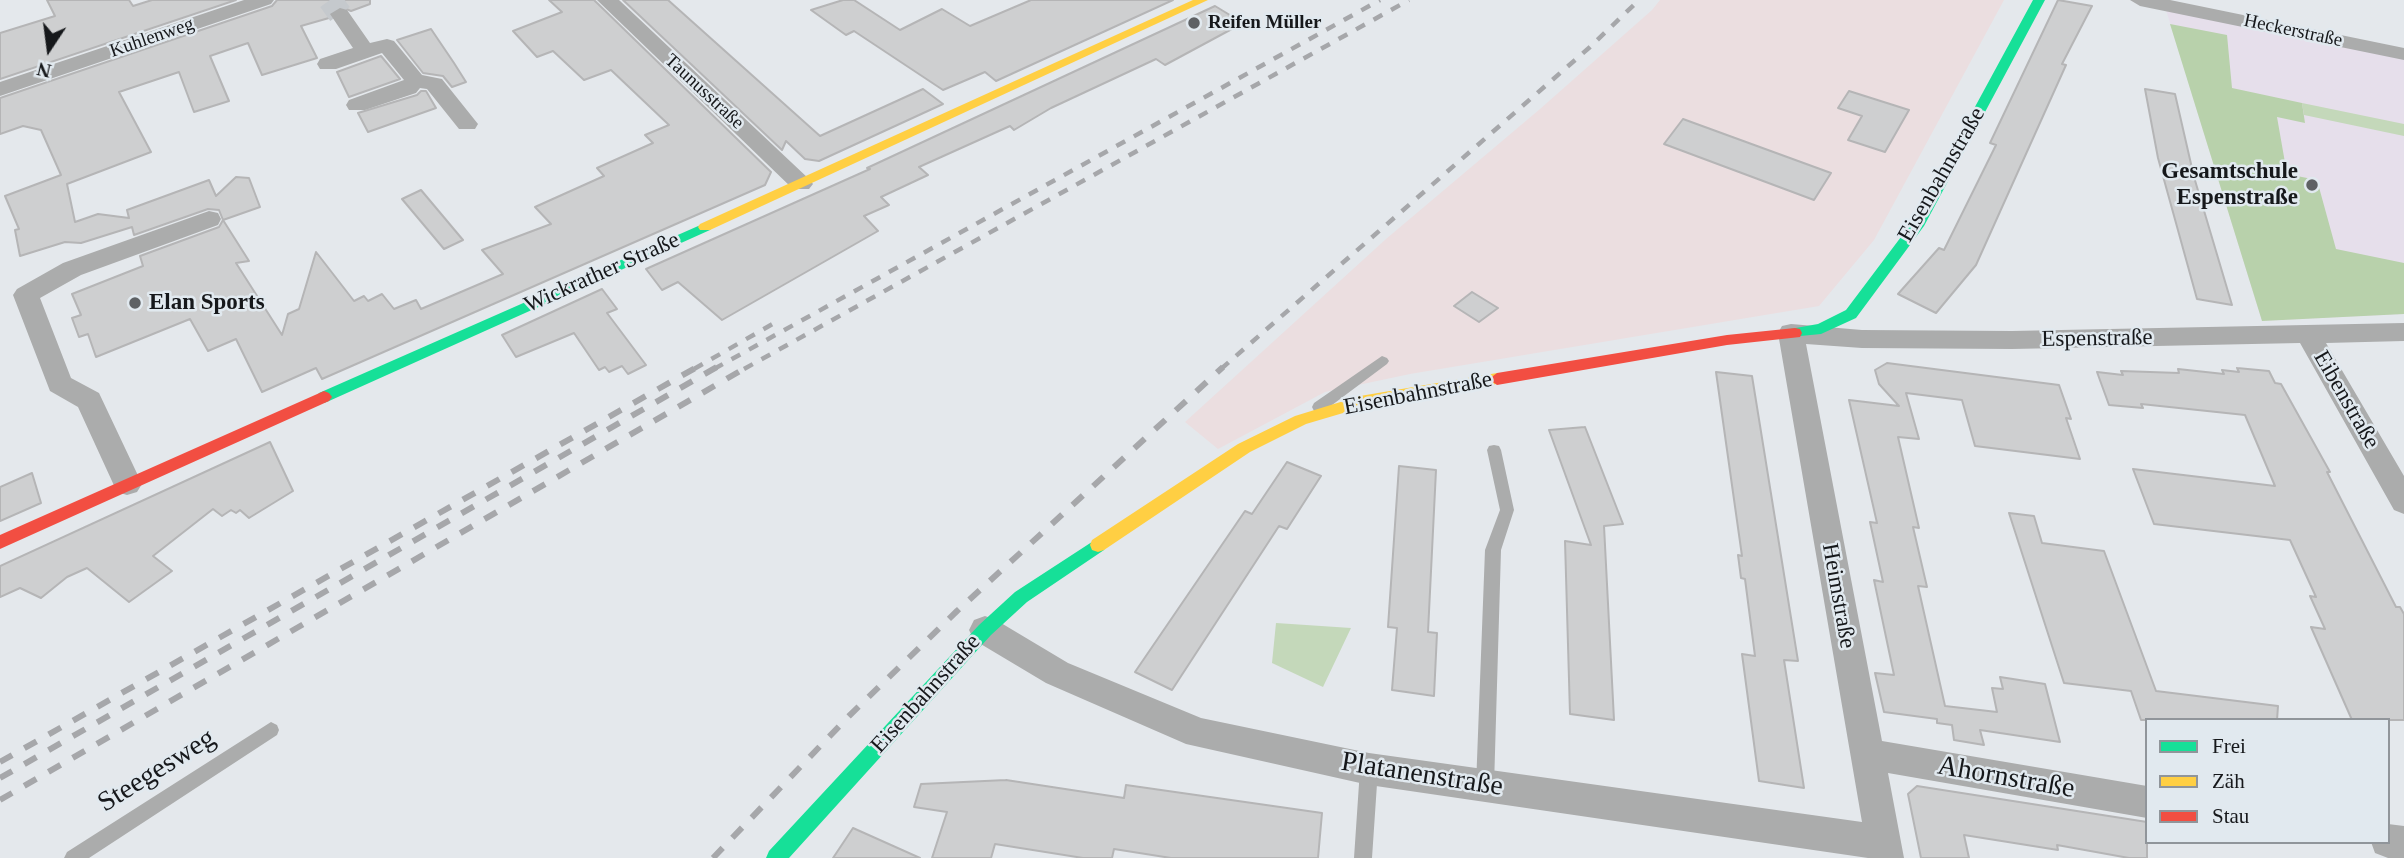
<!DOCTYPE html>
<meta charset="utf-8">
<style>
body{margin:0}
#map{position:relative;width:2404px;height:858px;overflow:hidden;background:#e4e8ec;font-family:"Times New Roman",serif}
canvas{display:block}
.legend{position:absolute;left:2145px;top:718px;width:245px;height:126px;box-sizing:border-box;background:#e1e9ef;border:2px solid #90959a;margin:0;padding:9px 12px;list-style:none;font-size:21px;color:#16181b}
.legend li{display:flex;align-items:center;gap:14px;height:35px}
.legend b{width:35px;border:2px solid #90959a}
.north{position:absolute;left:14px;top:14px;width:70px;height:70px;-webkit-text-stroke:5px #e1e9ef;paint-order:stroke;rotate:193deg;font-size:19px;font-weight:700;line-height:28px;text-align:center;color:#16181b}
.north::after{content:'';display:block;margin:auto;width:24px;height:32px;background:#16181b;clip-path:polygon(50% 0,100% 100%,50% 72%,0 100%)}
</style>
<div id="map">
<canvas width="2404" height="858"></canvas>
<ul class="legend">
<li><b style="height:9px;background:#16e098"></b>Frei</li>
<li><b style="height:9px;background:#ffcf43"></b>Zäh</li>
<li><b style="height:9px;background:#f24e42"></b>Stau</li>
</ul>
<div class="north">N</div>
</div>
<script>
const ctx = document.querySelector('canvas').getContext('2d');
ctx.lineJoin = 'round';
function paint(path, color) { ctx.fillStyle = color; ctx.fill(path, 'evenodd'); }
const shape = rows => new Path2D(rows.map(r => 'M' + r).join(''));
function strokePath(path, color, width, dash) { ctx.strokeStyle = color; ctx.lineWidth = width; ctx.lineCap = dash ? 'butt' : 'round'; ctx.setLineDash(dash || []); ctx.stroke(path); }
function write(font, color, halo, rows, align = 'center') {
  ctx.font = font + ' "Times New Roman",serif'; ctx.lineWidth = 5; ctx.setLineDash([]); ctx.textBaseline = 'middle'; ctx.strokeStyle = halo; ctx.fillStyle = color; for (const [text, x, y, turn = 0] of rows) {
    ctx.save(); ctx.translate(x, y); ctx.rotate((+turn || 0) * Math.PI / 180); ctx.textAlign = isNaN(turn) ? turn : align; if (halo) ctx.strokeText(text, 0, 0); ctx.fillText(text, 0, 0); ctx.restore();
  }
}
const commercial = shape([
 [1660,0,2004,0,1874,240,1819,306,1410,374,1325,392,1218,449,1185,422,1386,239,1540,109,1652,10]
]);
const education = shape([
 [2166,10,2404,57,2404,314,2262,321]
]);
const green = shape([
 [2302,103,2404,124,2404,136,2304,115],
 [1276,623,1351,628,1323,687,1272,663]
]);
const forest = shape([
 [2170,24,2227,35,2232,88,2302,103,2305,123,2277,117,2287,174,2317,180,2336,249,2404,263,2404,314,2262,321]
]);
const building = shape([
 [47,0,129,0,133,6,152,0,236,0,0,79,0,33,55,16,47,0],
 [277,0,370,0,370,4,351,11,339,6,329,12,329,18,301,26,317,58,262,75,248,43,210,56,229,101,194,112,179,72,119,92,151,152,67,184,75,222,98,214,129,218,127,210,209,180,216,196,236,177,249,178,260,207,223,220,219,210,208,209,134,235,132,227,81,243,65,242,20,256,15,230,19,229,5,196,61,175,41,130,23,126,0,134,0,98,272,6,277,0],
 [549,0,594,0,771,172,765,185,322,379,316,368,262,392,236,339,208,351,190,319,96,357,88,334,79,337,72,318,81,315,72,294,143,266,140,256,219,227,223,220,249,261,236,263,282,335,288,314,299,309,316,252,354,301,364,296,368,301,382,294,394,309,416,300,421,309,503,274,482,250,551,224,535,207,604,176,597,168,653,143,645,135,669,125,611,70,584,80,553,51,537,57,513,31,562,12,549,0],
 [623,0,668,0,820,136,923,89,943,104,819,161,805,159,786,141,782,150,623,0],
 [843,0,854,0,900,30,942,9,970,26,1031,0,1173,0,996,81,985,72,943,90,854,31,846,35,811,10,843,0],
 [2058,0,2092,6,2062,64,2066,65,1976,265,1936,313,1898,294,1939,248,1944,250,1996,145,1990,143,2058,0],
 [1215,6,1243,23,1165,65,1156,59,1051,108,1014,130,1010,126,919,167,928,175,881,197,889,205,864,216,878,231,722,320,678,282,662,290,646,269,870,169,867,168,1215,6],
 [431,29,454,63,466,82,452,87,443,76,423,73,397,40,431,29],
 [381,56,400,79,349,97,337,72,381,56],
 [2145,89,2175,94,2194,177,2232,305,2197,299,2158,158,2145,89],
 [421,91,426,91,436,108,368,132,358,113,417,95,421,91],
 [1849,91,1909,110,1885,152,1848,140,1862,116,1838,108,1849,91],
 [1683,119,1831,173,1814,200,1664,144,1683,119],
 [421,190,463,240,444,249,402,199,421,190],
 [602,289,617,309,607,313,646,365,628,374,622,366,609,372,605,367,599,370,574,333,516,357,502,335,602,289],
 [1472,292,1498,308,1479,322,1454,306,1472,292],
 [1887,363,2059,385,2071,419,2066,418,2080,459,1975,446,1962,400,1906,393,1919,439,1898,437,1919,528,1913,527,1927,587,1918,586,1945,706,1997,712,1992,688,2003,689,2000,677,2045,684,2060,742,1980,730,1984,745,1954,740,1952,725,1937,723,1937,719,1884,712,1875,673,1894,675,1874,580,1883,582,1870,522,1877,523,1849,400,1899,406,1879,384,1875,370,1887,363],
 [2237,368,2269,371,2275,383,2281,384,2330,472,2327,472,2396,607,2400,607,2404,614,2404,720,2352,720,2311,627,2325,629,2310,596,2316,597,2290,540,2154,524,2133,469,2275,486,2245,415,2141,404,2143,408,2109,405,2097,372,2123,375,2121,371,2179,373,2178,369,2224,374,2222,370,2239,372,2237,368],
 [1716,372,1752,376,1798,661,1784,660,1804,788,1759,781,1742,654,1755,656,1745,579,1741,578,1738,555,1742,556,1716,372],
 [1585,427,1623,524,1604,526,1614,720,1570,714,1565,541,1591,545,1549,430,1585,427],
 [270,442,293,491,249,518,240,510,236,513,231,510,222,516,213,509,153,556,172,571,129,602,87,568,67,577,41,598,20,588,0,597,0,566,270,442],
 [1287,462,1321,476,1287,529,1279,526,1172,690,1135,672,1245,511,1252,514,1287,462],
 [1399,466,1436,470,1428,632,1437,633,1434,696,1392,690,1397,628,1388,627,1399,466],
 [32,473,41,503,0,521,0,487,32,473],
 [2009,513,2034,516,2042,543,2104,551,2156,691,2278,706,2277,720,2141,720,2131,691,2064,683,2009,513],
 [1006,780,1124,798,1126,785,1322,813,1318,858,1171,858,1114,849,1112,858,1083,858,995,844,991,858,932,858,947,812,914,807,921,784,1006,780],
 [1917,786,2147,822,2147,858,2129,858,2057,845,2058,850,1964,835,1969,858,1921,858,1908,794,1917,786],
 [853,828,920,858,833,858,853,828]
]);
const streetTunnel = shape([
 [330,0,340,14]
]);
const lane = shape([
 [1382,356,1387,358,1389,361,1387,364,1324,411,1314,411,1312,407,1314,403,1382,356],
 [1494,445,1499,446,1501,450,1514,510,1501,550,1494,786,1491,792,1485,794,1479,792,1476,786,1485,550,1500,510,1487,450,1489,446,1494,445],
 [271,722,277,725,279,730,277,735,89,858,64,858,67,852,271,722],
 [1369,761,1375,763,1378,769,1372,858,1354,858,1360,769,1363,763,1369,761]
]);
const street = shape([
 [244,0,274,0,271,4,0,96,0,82,244,0],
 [597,0,619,0,809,179,813,184,809,189,793,189,597,0],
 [2130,0,2170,0,2404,48,2404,60,2140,6,2130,0],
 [340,8,347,10,370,43,387,39,394,41,422,75,442,79,478,124,475,129,459,129,427,89,420,88,416,93,365,110,349,110,346,105,349,100,404,80,382,53,336,69,320,69,317,64,320,59,353,48,330,14,340,8],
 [209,211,218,213,221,219,218,225,81,275,40,298,71,378,99,393,142,484,137,492,127,495,117,492,78,407,50,391,13,295,17,289,63,263,209,211],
 [2404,323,2404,341,2326,343,2404,476,2404,514,2394,510,2300,343,2012,349,1862,348,1806,344,1882,741,2147,786,2147,818,1888,773,1904,858,1868,858,1369,785,1186,744,1046,683,974,640,969,630,974,620,985,616,996,620,1068,663,1201,718,1369,753,1862,822,1778,333,1782,326,1791,324,1862,330,2012,331,2404,323],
 [2388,824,2404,826,2404,858,2388,858,2375,853,2371,842,2388,842,2388,824]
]);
const fast = shape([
 [2033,0,2045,0,1924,226,1856,318,1821,334,1790,337,1788,333,1790,329,1818,324,1846,310,1913,221,2033,0],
 [705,223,712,227,710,230,329,401,324,403,316,397,319,393,705,223],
 [1098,538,1104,540,1106,545,1104,550,1027,602,991,635,789,858,766,858,769,851,979,625,1015,592,1098,538]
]);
const slow = shape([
 [1193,0,1208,0,710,230,700,230,698,227,700,224,1193,0],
 [1497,373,1502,375,1505,379,1502,383,1360,408,1306,424,1250,452,1104,550,1098,552,1092,550,1090,545,1092,540,1238,444,1295,416,1360,396,1497,373]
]);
const jam = shape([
 [1795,328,1800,329,1802,333,1800,337,1727,345,1497,385,1489,379,1497,373,1727,335,1795,328],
 [324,391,329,393,332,397,329,401,0,549,0,535,324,391]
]);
const railFar1 = shape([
 [694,369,776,322],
 [714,369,1380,0],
 [744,369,1409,0],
 [1221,369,1590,47,1639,0]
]);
const rail = shape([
 [0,762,697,367],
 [0,778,717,367],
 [0,800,747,367],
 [713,858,849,716,957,611,1223,367]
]);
const markers = [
 [1194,23,7,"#5e6164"],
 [2312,185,7,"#5e6164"],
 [135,303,7,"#5e6164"]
];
const farPoinames = [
 ["Reifen Müller",1208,23]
];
const farStreetnames = [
 ["Heckerstraße",2293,31,12],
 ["Kuhlenweg",152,38,-19],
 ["Taunusstraße",704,92,43]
];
const poiNames = [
 ["Gesamtschule",2298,172],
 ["Espenstraße",2298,198],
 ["Elan Sports",149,303,"left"]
];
const streetNames = [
 ["Eisenbahnstraße",1942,175,-60],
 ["Wickrather Straße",602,273,-24],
 ["Espenstraße",2097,339,-1],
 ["Eisenbahnstraße",1418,394,-11],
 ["Eibenstraße",2346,400,60],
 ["Heimstraße",1838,596,80],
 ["Eisenbahnstraße",926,694,-48]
];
const nearStreetnames = [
 ["Steegesweg",157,771,-32],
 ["Platanenstraße",1422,775,9],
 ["Ahornstraße",2006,778,10]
];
paint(commercial, '#ebdee0');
paint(education, '#e6dfeb');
paint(green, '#c4d8ba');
paint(forest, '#b8d1ab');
paint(building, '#cecfd0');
strokePath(building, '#b5b5b6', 2);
strokePath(streetTunnel, '#c5c9cd', 24, [24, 11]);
paint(lane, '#abacac');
paint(street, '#abacac');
paint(fast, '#16e098');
paint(slow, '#ffcf43');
paint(jam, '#f24e42');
strokePath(railFar1, '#a6a7aa', 4.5, [10, 10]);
strokePath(rail, '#a6a7aa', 6, [14, 14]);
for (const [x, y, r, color] of markers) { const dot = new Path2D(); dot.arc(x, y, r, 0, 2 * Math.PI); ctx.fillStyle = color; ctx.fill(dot); strokePath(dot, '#e1e9ef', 2.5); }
write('bold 19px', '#16181b', '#e1e9ef', farPoinames, 'left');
write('19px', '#16181b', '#e1e9ef', farStreetnames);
write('bold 23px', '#16181b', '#e1e9ef', poiNames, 'right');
write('23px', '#16181b', '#e1e9ef', streetNames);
write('28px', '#16181b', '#e1e9ef', nearStreetnames);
</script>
